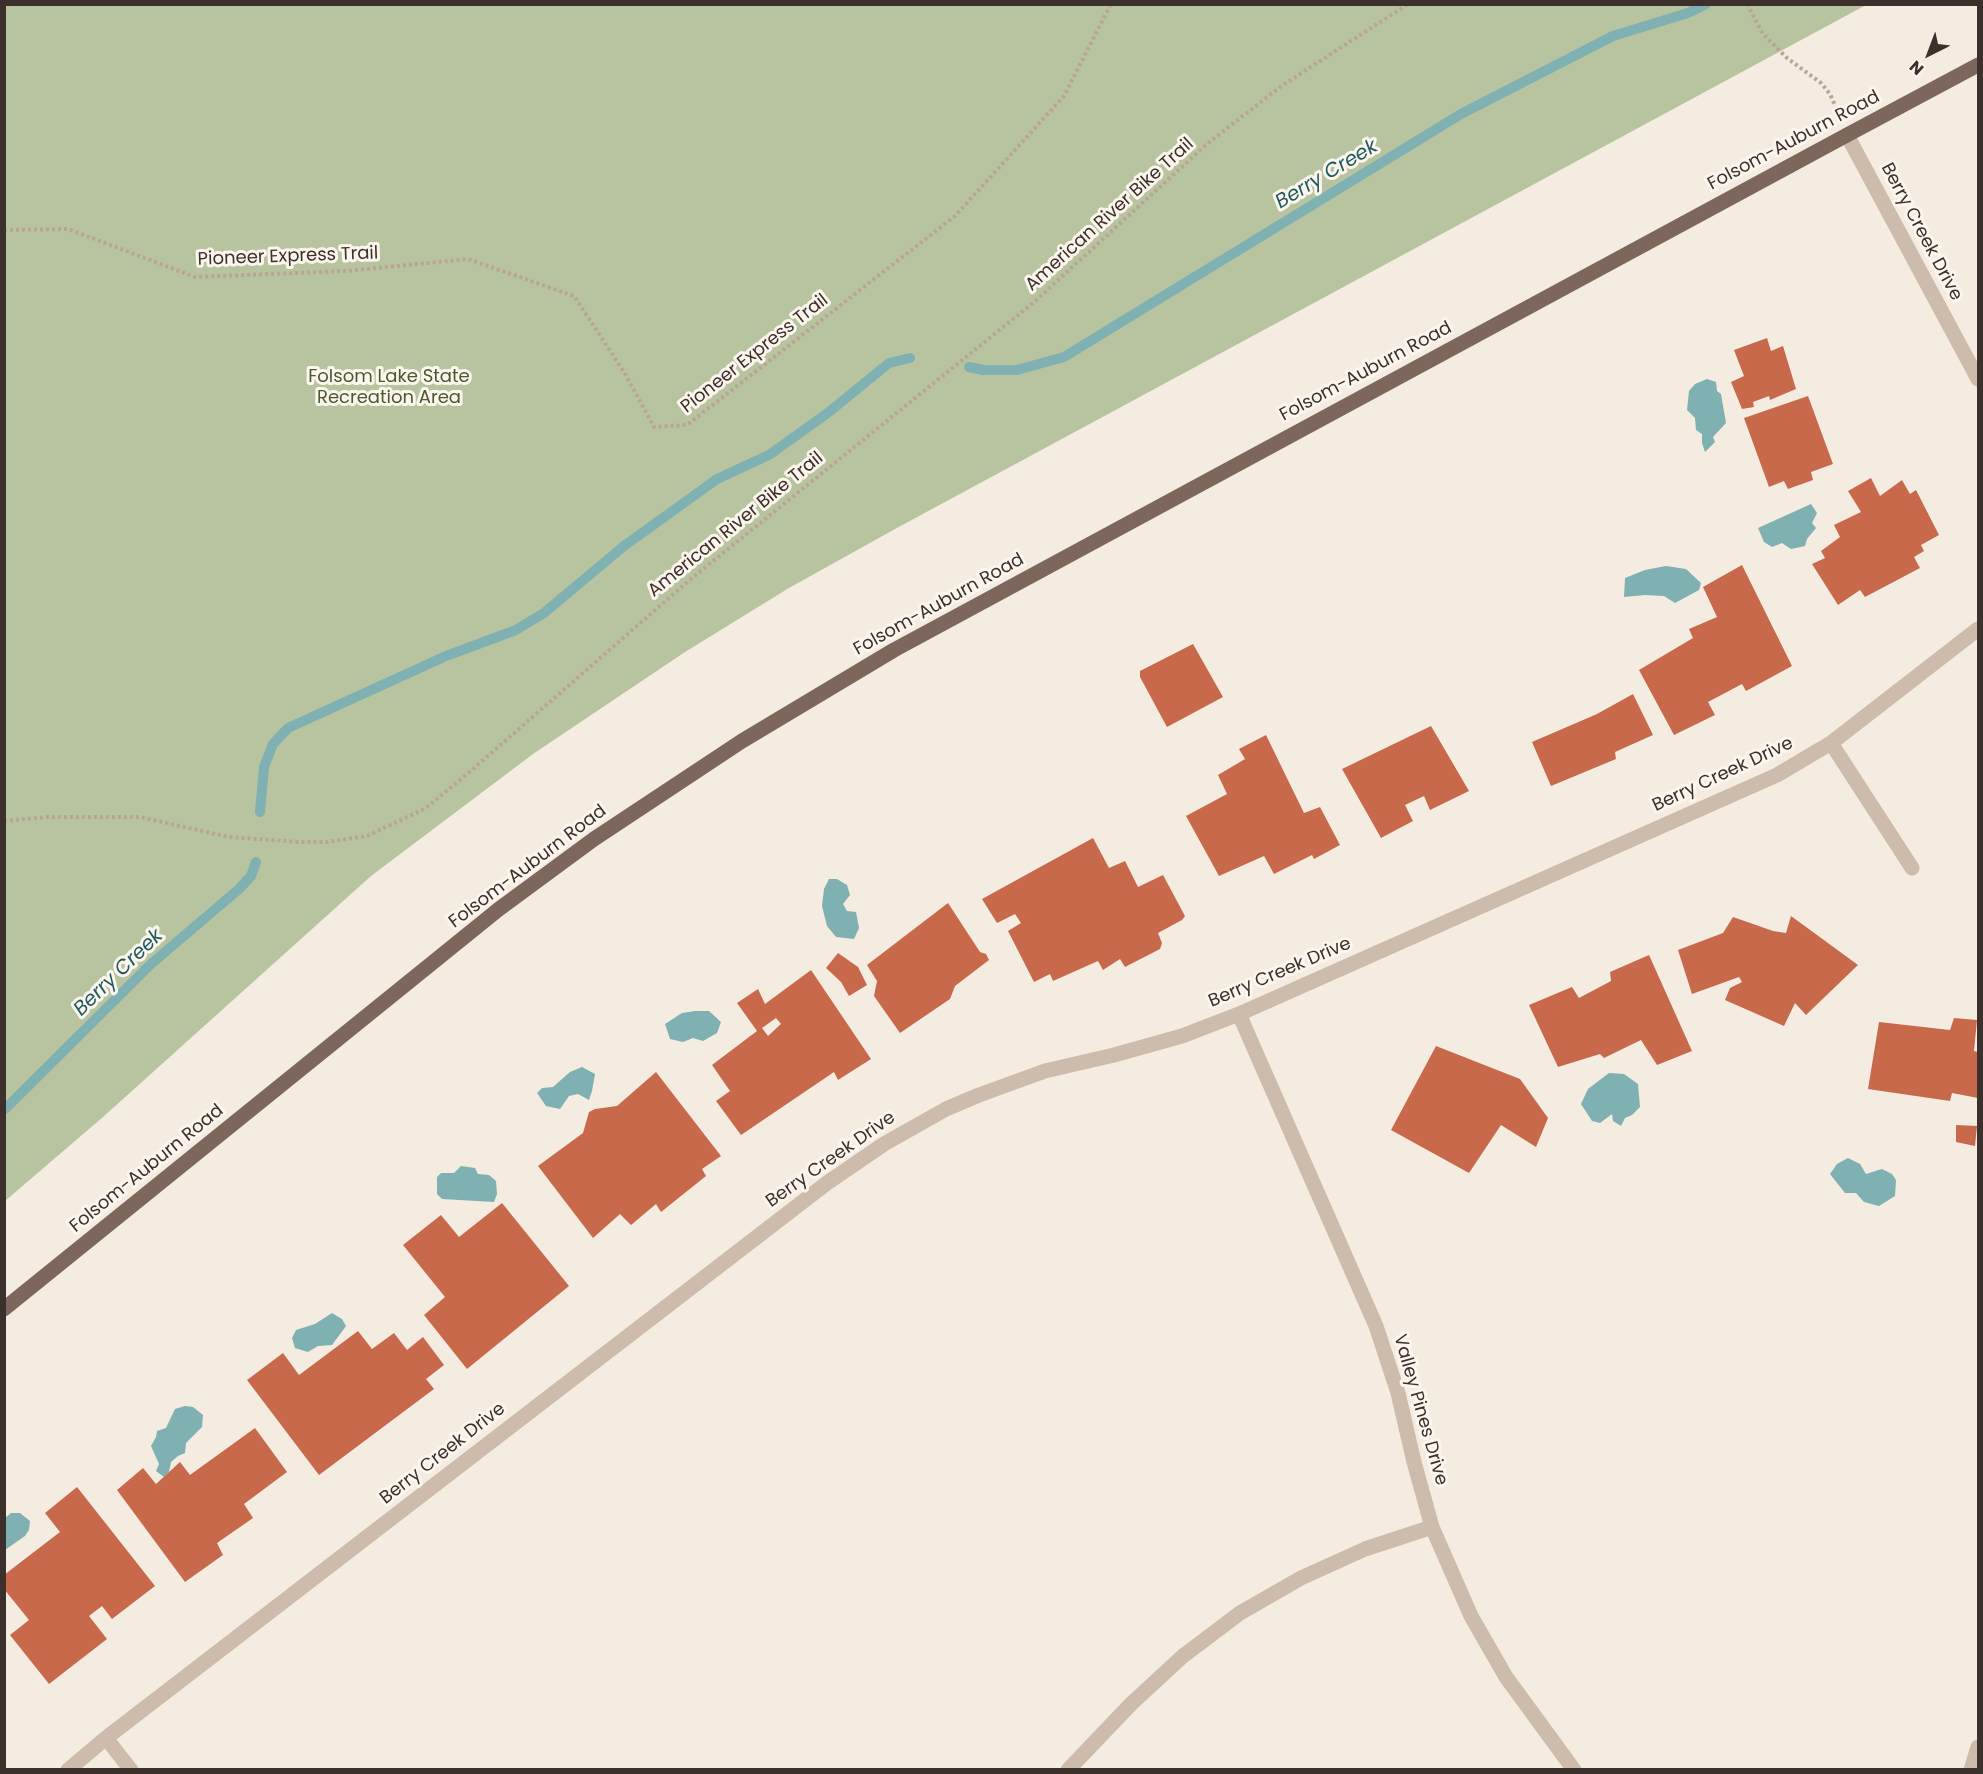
<!DOCTYPE html>
<style>
body{margin:0}
#map{position:relative;width:1983px;height:1774px;overflow:hidden;background:#f4ebe1;font-family:Poppins,sans-serif}
canvas{display:block}
.frame{position:absolute;inset:0;border:6px solid #3b302b;pointer-events:none}
.north{position:absolute;left:1899px;top:24px;width:60px;height:60px;-webkit-text-stroke:4px #fbf5ee;paint-order:stroke;rotate:222deg;font-size:16px;font-weight:700;line-height:24px;text-align:center;color:#3b302b}
.north::after{content:'';display:block;margin:auto;width:21px;height:27px;background:#3b302b;clip-path:polygon(50% 0,100% 100%,50% 72%,0 100%)}
</style>
<div id="map">
<canvas width="1983" height="1774"></canvas>
<div class="frame"></div>
<div class="north">N</div>
</div>
<script>
const ctx = document.querySelector('canvas').getContext('2d');
ctx.lineJoin = 'round';
function paint(path, color) { ctx.fillStyle = color; ctx.fill(path, 'evenodd'); }
const shape = rows => new Path2D(rows.map(r => 'M' + r).join(''));
function strokePath(path, color, width, dash) { ctx.strokeStyle = color; ctx.lineWidth = width; ctx.lineCap = dash ? 'butt' : 'round'; ctx.setLineDash(dash || []); ctx.stroke(path); }
function write(font, color, halo, rows, align = 'center') {
  ctx.font = font + ' Poppins,sans-serif'; ctx.lineWidth = 6; ctx.setLineDash([]); ctx.textBaseline = 'middle'; ctx.strokeStyle = halo; ctx.fillStyle = color; for (const [text, x, y, turn = 0] of rows) {
    ctx.save(); ctx.translate(x, y); ctx.rotate((+turn || 0) * Math.PI / 180); ctx.textAlign = isNaN(turn) ? turn : align; if (halo) ctx.strokeText(text, 0, 0); ctx.fillText(text, 0, 0); ctx.restore();
  }
}
const green = shape([
 [5,4,1866,4,1866,5,895,529,789,588,685,652,533,754,371,876,103,1117,5,1201]
]);
const water = shape([
 [1707,379,1716,382,1717,391,1721,394,1726,423,1713,437,1715,442,1705,452,1702,443,1702,434,1696,430,1695,418,1687,410,1689,391,1695,384],
 [1811,504,1817,513,1812,523,1816,528,1807,539,1805,546,1791,549,1782,543,1772,547,1764,542,1758,528],
 [1666,566,1686,569,1701,583,1699,590,1675,603,1664,596,1645,595,1624,597,1625,578,1645,570],
 [829,879,837,879,847,885,850,895,843,904,847,911,856,912,859,928,854,939,836,937,827,926,822,906,824,889],
 [695,1011,709,1011,721,1022,717,1033,703,1041,693,1038,683,1042,670,1039,665,1024,682,1013],
 [582,1067,595,1074,592,1091,589,1100,578,1094,569,1096,560,1109,546,1106,537,1093,542,1088,553,1087,570,1072],
 [1609,1073,1624,1074,1638,1084,1640,1107,1632,1115,1625,1118,1621,1126,1613,1121,1612,1114,1600,1123,1592,1121,1581,1104,1588,1089],
 [1848,1158,1860,1164,1866,1174,1882,1169,1892,1174,1896,1180,1895,1196,1879,1206,1864,1202,1856,1193,1845,1193,1830,1174,1837,1164],
 [461,1166,475,1168,478,1174,489,1175,496,1181,497,1194,494,1202,442,1199,437,1194,437,1177,441,1173,454,1173],
 [332,1313,342,1319,346,1326,332,1345,318,1346,308,1352,295,1348,292,1338,296,1330,315,1324],
 [185,1406,193,1407,203,1415,202,1427,186,1443,185,1453,178,1456,171,1462,169,1472,164,1477,156,1471,159,1464,151,1446,156,1437,157,1431,166,1428,175,1409],
 [11,1513,20,1513,30,1521,29,1530,25,1536,5,1550,5,1518]
]);
const stream = shape([
 [969,367,983,370,1017,370,1064,357,1461,114,1613,36,1688,13,1706,4],
 [260,812,264,767,273,744,288,728,446,656,516,630,544,613,624,546,717,479,769,455,829,412,889,363,910,358],
 [4,1110,151,964,239,889,251,876,256,862]
]);
const building = shape([
 [1767,338,1771,351,1783,346,1796,389,1770,400,1769,396,1753,402,1754,407,1742,409,1731,382,1744,376,1734,350],
 [1808,396,1833,464,1811,472,1813,480,1788,489,1784,481,1769,487,1744,418],
 [1871,478,1880,496,1902,480,1910,494,1916,490,1939,535,1921,545,1924,551,1914,557,1920,568,1865,597,1860,590,1838,605,1812,564,1825,558,1821,551,1840,537,1834,525,1861,512,1848,491],
 [1742,565,1792,666,1746,691,1742,684,1708,702,1715,715,1674,735,1639,670,1693,638,1689,629,1717,617,1703,587],
 [1193,644,1223,697,1167,727,1140,677,1140,671],
 [1633,694,1653,735,1615,752,1616,759,1551,786,1532,742,1597,714],
 [1431,726,1469,791,1430,810,1424,796,1405,805,1413,821,1381,838,1342,769],
 [1266,735,1304,813,1320,807,1340,845,1314,859,1312,855,1274,874,1264,856,1219,876,1186,816,1227,794,1218,775,1245,759,1239,749],
 [1093,838,1109,868,1125,861,1138,887,1163,875,1185,916,1182,920,1158,933,1162,943,1160,949,1125,967,1120,959,1103,970,1098,961,1053,981,1050,974,1034,982,1008,931,1021,923,1015,914,997,923,982,899],
 [948,903,980,952,986,954,989,960,955,986,950,999,900,1033,874,996,877,981,867,965],
 [1791,916,1858,965,1806,1015,1795,1003,1784,1026,1725,1000,1730,988,1742,982,1739,977,1692,994,1678,950,1723,933,1733,917,1773,931,1786,933],
 [838,953,858,967,867,985,849,996,841,982,826,968],
 [1649,955,1692,1051,1657,1065,1641,1040,1604,1058,1600,1054,1558,1067,1529,1005,1572,987,1579,998,1611,981,1610,972],
 [811,970,871,1059,838,1080,834,1072,741,1135,716,1101,730,1091,712,1065,757,1031,737,1003,758,989,765,1004],
 [776,1018,781,1024,768,1036,762,1028],
 [1954,1018,1977,1020,1974,1051,1978,1052,1978,1098,1952,1093,1950,1101,1868,1089,1879,1022,1950,1030],
 [1436,1046,1520,1079,1548,1118,1536,1147,1501,1125,1469,1173,1391,1130],
 [656,1072,721,1156,702,1169,706,1176,661,1212,656,1204,631,1225,620,1214,593,1238,538,1166,583,1133,589,1112,595,1109,617,1106],
 [1956,1125,1977,1126,1975,1146,1956,1142],
 [502,1203,569,1286,467,1369,424,1315,445,1297,403,1245,441,1215,459,1237],
 [358,1331,372,1349,394,1333,407,1350,423,1337,444,1365,426,1379,434,1389,319,1475,247,1380,283,1353,299,1375],
 [255,1428,287,1472,244,1504,253,1518,217,1543,223,1555,185,1582,117,1490,143,1468,156,1484,180,1462,190,1475],
 [77,1487,155,1586,112,1619,102,1606,89,1616,107,1639,49,1684,10,1635,29,1620,4,1589,4,1575,60,1532,45,1513]
]);
const path = shape([
 [1747,4,1763,34,1787,58,1821,83,1830,94,1838,112],
 [4,230,68,229,195,277,346,271,468,259,574,296,624,372,654,427,687,425,955,216,1064,96,1111,4],
 [4,821,47,817,140,817,229,837,300,842,327,842,367,836,426,808,467,774,692,578,1033,303,1207,144,1280,87,1408,4]
]);
const minor = shape([
 [1847,135,1978,379],
 [1831,743,1912,868],
 [1239,1014,1376,1326,1398,1393,1414,1462,1432,1527,1471,1616,1506,1677,1574,1770],
 [106,1738,131,1770],
 [68,1770,106,1738,827,1183,884,1144,946,1109,979,1095,1045,1071,1114,1055,1182,1036,1239,1014,1777,775,1831,743,1978,629],
 [1068,1770,1131,1704,1183,1656,1240,1613,1301,1578,1365,1549,1432,1527],
 [1971,1770,1978,1747]
]);
const major = shape([
 [4,1309,499,909,594,839,742,741,894,650,1847,135,1978,65]
]);
const streetNames = [
 ["Folsom-Auburn Road",1794,141,-28],
 ["American River Bike Trail",1110,215,-42],
 ["Berry Creek Drive",1921,232,62],
 ["Pioneer Express Trail",288,257,-2],
 ["Pioneer Express Trail",755,354,-38],
 ["Folsom-Auburn Road",1366,372,-28],
 ["American River Bike Trail",736,525,-39],
 ["Folsom-Auburn Road",939,605,-29],
 ["Berry Creek Drive",1723,775,-25],
 ["Folsom-Auburn Road",528,867,-37],
 ["Berry Creek Drive",1280,973,-23],
 ["Berry Creek Drive",831,1160,-35],
 ["Folsom-Auburn Road",147,1169,-39],
 ["Valley Pines Drive",1420,1410,74],
 ["Berry Creek Drive",443,1454,-38]
];
const parkNames = [
 ["Folsom Lake State",389,377],
 ["Recreation Area",389,398]
];
const waterNames = [
 ["Berry Creek",1327,175,-31],
 ["Berry Creek",119,973,-44]
];
paint(green, '#b8c4a0');
paint(water, '#7fb0b2');
strokePath(stream, '#7fb0b2', 10);
paint(building, '#c8694b');
strokePath(path, '#b9a596', 4, [3, 3]);
strokePath(minor, '#cdbbac', 15);
strokePath(major, '#7d675c', 15);
write('18px', '#3b302b', '#fbf5ee', streetNames);
write('18px', '#4a5a2e', '#fbf5ee', parkNames);
write('italic 20px', '#1f5a5e', '#fbf5ee', waterNames);
</script>
